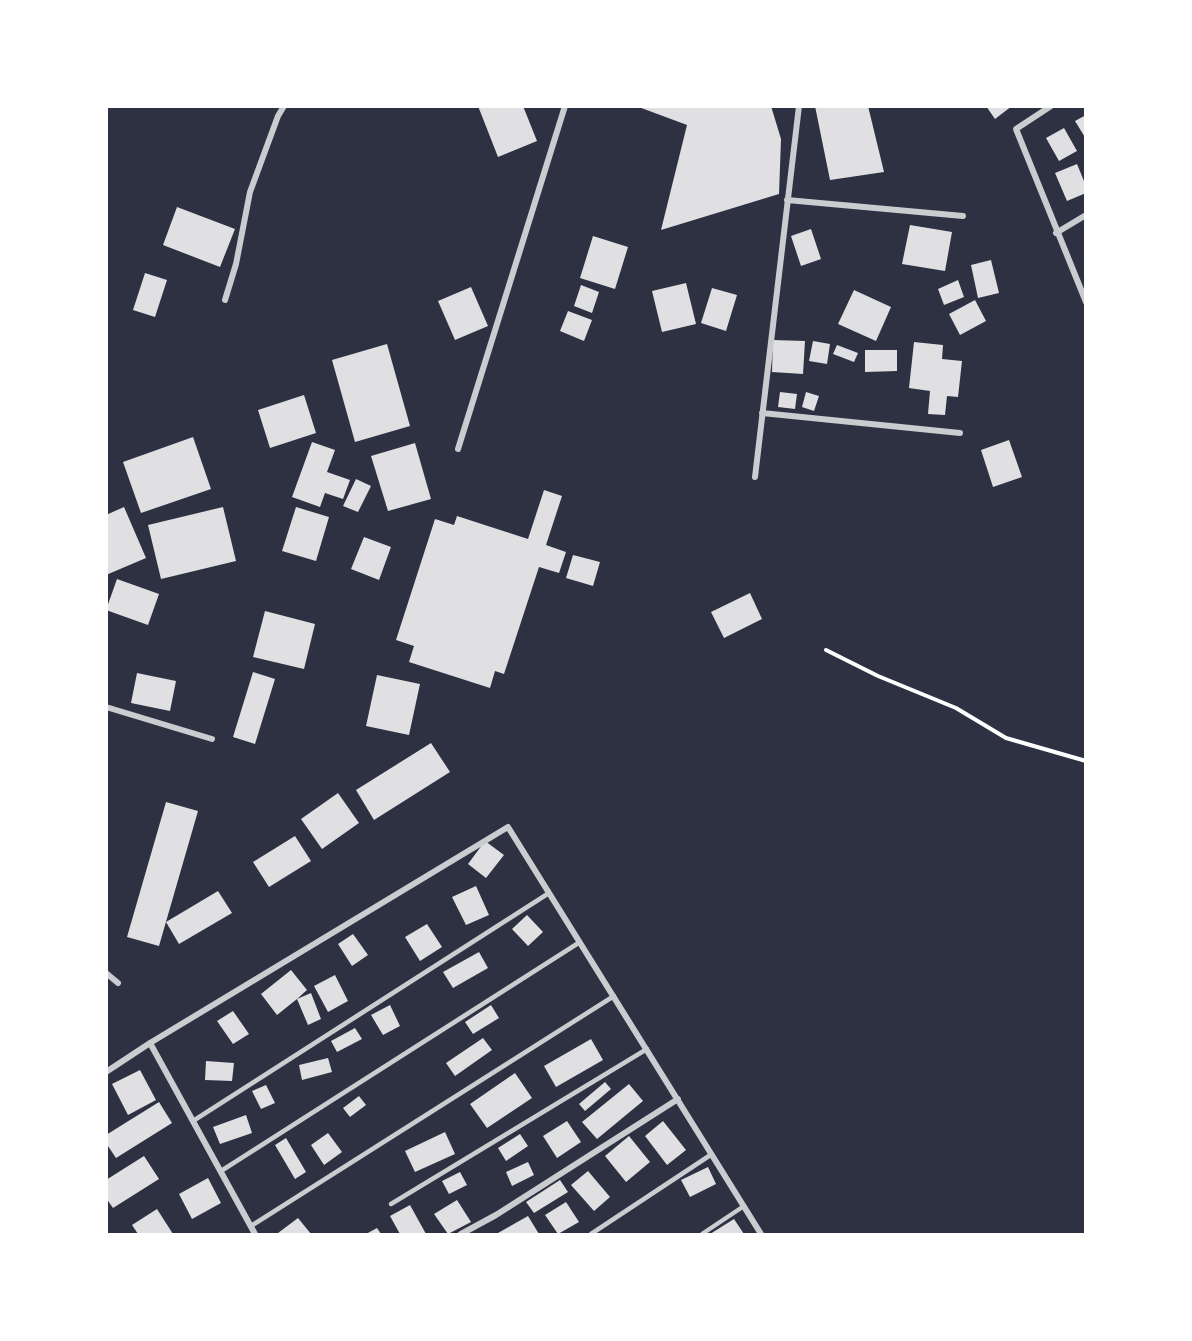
<!DOCTYPE html>
<style>
body{margin:0}
#map{position:relative;width:1192px;height:1341px;overflow:hidden;background:#2d3142;font-family:"Open Sans",sans-serif}
canvas{display:block}
.frame{position:absolute;inset:0;border:108px solid #fff;pointer-events:none}
</style>
<div id="map">
<canvas width="1192" height="1341"></canvas>
<div class="frame"></div>
</div>
<script>
const ctx = document.querySelector('canvas').getContext('2d');
ctx.lineJoin = 'round';
function paint(path, color) { ctx.fillStyle = color; ctx.fill(path, 'evenodd'); }
const shape = rows => new Path2D(rows.map(r => 'M' + r).join(''));
function strokePath(path, color, width, dash) { ctx.strokeStyle = color; ctx.lineWidth = width; ctx.lineCap = dash ? 'butt' : 'round'; ctx.setLineDash(dash || []); ctx.stroke(path); }
const building = shape([
 [478,106,523,106,537,141,498,157],
 [636,106,771,106,781,139,779,194,661,230,687,125],
 [815,106,868,106,884,172,830,180],
 [986,106,1012,106,995,119],
 [1086,115,1086,139,1075,121],
 [1064,128,1077,151,1059,161,1046,138],
 [1077,164,1086,186,1086,193,1067,201,1055,173],
 [177,207,235,229,220,267,163,245],
 [910,225,952,232,945,271,902,264],
 [811,229,821,259,801,266,791,236],
 [593,236,628,247,615,289,580,278],
 [991,260,999,293,978,298,971,265],
 [145,273,167,280,155,317,133,310],
 [958,280,964,297,944,305,938,289],
 [686,283,696,324,662,332,652,291],
 [581,285,599,292,592,313,574,306],
 [471,287,488,326,455,340,438,301],
 [712,288,737,295,726,331,701,323],
 [854,290,891,307,876,341,838,324],
 [975,300,986,321,960,335,949,314],
 [568,311,592,320,584,341,560,331],
 [773,340,805,341,803,374,772,372],
 [813,341,830,344,827,364,809,361],
 [914,342,943,345,942,359,962,361,958,397,947,396,945,415,928,414,930,391,909,388],
 [387,344,410,426,355,442,332,360],
 [837,345,858,353,854,362,833,354],
 [865,350,897,350,897,371,865,372],
 [780,392,797,394,795,409,778,407],
 [806,392,819,396,814,411,802,407],
 [304,395,316,433,270,448,258,410],
 [193,437,211,489,141,513,123,462],
 [1009,440,1022,477,993,487,981,450],
 [312,442,335,450,327,472,350,480,343,499,325,493,320,507,292,497],
 [415,443,431,499,388,511,371,456],
 [356,479,371,486,358,512,343,506],
 [544,490,562,496,546,545,566,552,559,573,539,567,504,674,495,671,490,688,409,662,414,646,396,640,435,519,454,525,457,516,528,539],
 [124,507,146,558,106,575,106,515],
 [223,507,236,561,161,579,148,525],
 [296,507,329,517,316,561,282,551],
 [364,537,391,547,379,580,351,569],
 [573,555,600,562,593,586,566,578],
 [117,579,159,594,148,625,106,610],
 [750,593,762,619,724,638,711,612],
 [265,611,315,624,304,669,253,657],
 [253,672,275,679,255,744,233,737],
 [137,673,176,681,170,711,131,703],
 [377,675,420,684,409,735,366,726],
 [431,743,450,772,374,820,356,790],
 [338,793,359,823,322,849,301,819],
 [166,802,198,811,159,946,127,937],
 [295,836,311,861,269,887,253,862],
 [485,841,504,855,486,878,468,864],
 [476,886,489,915,466,925,452,897],
 [218,891,232,913,179,944,166,922],
 [527,915,543,932,528,946,512,929],
 [427,924,442,947,420,961,405,937],
 [353,934,368,955,352,966,338,944],
 [479,952,488,968,453,988,443,972],
 [291,970,307,990,297,999,311,993,321,1019,308,1025,297,999,277,1015,261,994],
 [335,975,348,1001,328,1012,314,986],
 [390,1005,400,1026,383,1035,371,1015],
 [491,1005,499,1018,473,1034,465,1022],
 [233,1011,249,1034,233,1044,217,1021],
 [355,1028,362,1039,337,1052,331,1041],
 [483,1038,492,1050,455,1076,446,1063],
 [591,1039,603,1060,556,1087,544,1066],
 [328,1058,332,1072,302,1080,299,1065],
 [206,1061,234,1063,232,1081,205,1080],
 [140,1070,156,1100,128,1115,112,1084],
 [515,1073,532,1098,487,1128,470,1104],
 [605,1082,611,1089,585,1111,579,1104],
 [629,1084,643,1101,597,1139,582,1122],
 [266,1085,275,1103,261,1109,252,1091],
 [359,1096,366,1105,350,1117,343,1108],
 [159,1102,172,1123,116,1158,106,1143,106,1135],
 [246,1115,252,1133,220,1144,213,1127],
 [567,1121,581,1142,557,1158,543,1136],
 [663,1121,686,1150,667,1165,645,1136],
 [445,1132,455,1154,415,1172,405,1151],
 [328,1133,342,1152,324,1165,311,1145],
 [520,1134,528,1146,506,1161,498,1148],
 [629,1136,650,1162,626,1182,605,1156],
 [286,1138,306,1172,295,1179,275,1145],
 [144,1156,159,1179,113,1208,106,1198,106,1180],
 [528,1162,534,1175,512,1186,506,1172],
 [708,1167,716,1184,690,1197,681,1180],
 [588,1171,610,1197,594,1211,571,1185],
 [460,1172,467,1185,449,1194,442,1181],
 [208,1178,221,1203,192,1219,179,1194],
 [560,1180,568,1192,534,1213,526,1202],
 [457,1200,471,1222,448,1234,434,1214],
 [566,1202,579,1222,558,1234,545,1215],
 [410,1205,426,1234,400,1234,390,1216],
 [157,1209,173,1234,138,1234,132,1225],
 [528,1216,539,1234,499,1234,498,1233],
 [298,1218,311,1234,280,1234,278,1233],
 [734,1219,744,1234,710,1234],
 [377,1228,381,1234,366,1234]
]);
const path = shape([
 [826,650,878,676,956,708,1006,738,1086,761]
]);
const service = shape([
 [193,1121,549,893],
 [221,1171,580,942],
 [391,1204,647,1049],
 [251,1226,614,996],
 [591,1234,712,1154],
 [702,1234,744,1206]
]);
const minor = shape([
 [1051,106,1016,129,1086,302],
 [787,200,963,216],
 [1056,233,1086,215],
 [225,300,236,264,250,192,278,116,284,106],
 [762,413,960,433],
 [458,449,565,106],
 [755,477,799,106],
 [106,707,212,739],
 [106,973,118,983],
 [150,1043,255,1234],
 [106,1072,150,1043,508,827,761,1234],
 [461,1234,496,1215,678,1099]
]);
paint(building, '#e0e0e3');
strokePath(path, '#fff', 4);
strokePath(service, '#caccd0', 4.5);
strokePath(minor, '#caccd0', 6);
</script>
